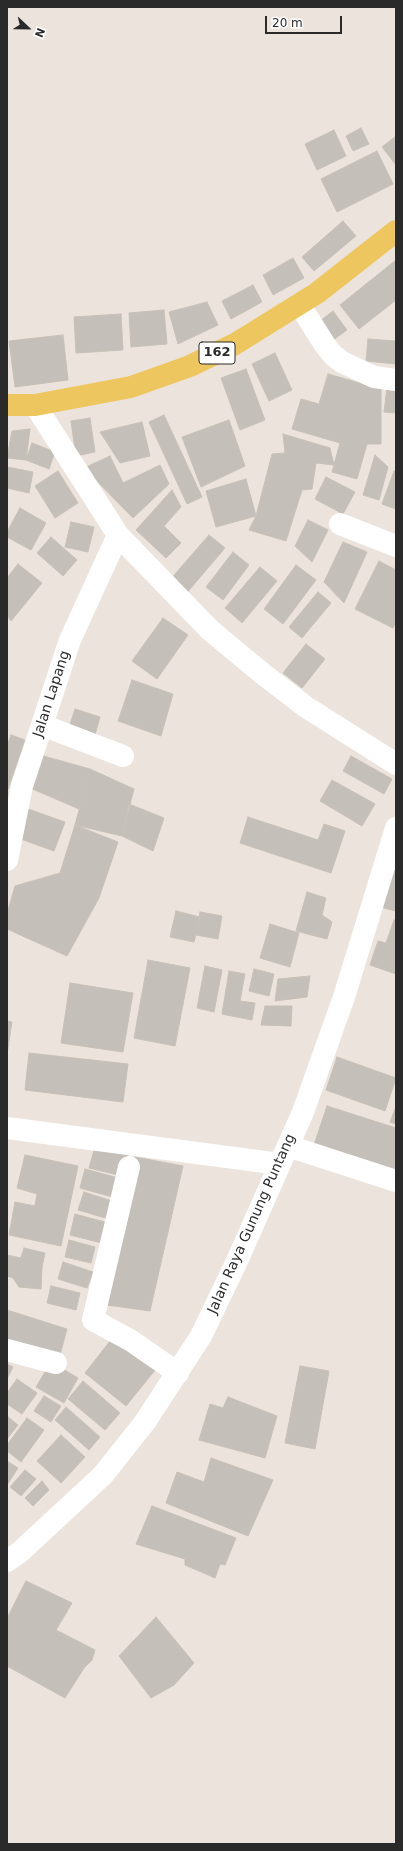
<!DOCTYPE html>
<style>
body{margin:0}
#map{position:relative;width:403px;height:1851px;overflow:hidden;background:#ece4dc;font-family:"DejaVu Sans",sans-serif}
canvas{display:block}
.frame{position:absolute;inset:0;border:8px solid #2a2a2a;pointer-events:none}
.north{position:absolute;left:8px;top:8px;width:40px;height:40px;-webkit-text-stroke:3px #fff;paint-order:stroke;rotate:112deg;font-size:11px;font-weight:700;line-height:16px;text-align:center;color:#2a2a2a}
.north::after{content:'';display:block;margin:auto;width:14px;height:18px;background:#2a2a2a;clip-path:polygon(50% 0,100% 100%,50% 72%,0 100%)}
.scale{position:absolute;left:265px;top:16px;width:77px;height:18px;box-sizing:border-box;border:2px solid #2a2a2a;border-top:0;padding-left:5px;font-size:12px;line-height:14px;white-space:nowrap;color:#2a2a2a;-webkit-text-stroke:3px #fff;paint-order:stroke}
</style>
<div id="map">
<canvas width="403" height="1851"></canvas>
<div class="frame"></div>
<div class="north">N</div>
<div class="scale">20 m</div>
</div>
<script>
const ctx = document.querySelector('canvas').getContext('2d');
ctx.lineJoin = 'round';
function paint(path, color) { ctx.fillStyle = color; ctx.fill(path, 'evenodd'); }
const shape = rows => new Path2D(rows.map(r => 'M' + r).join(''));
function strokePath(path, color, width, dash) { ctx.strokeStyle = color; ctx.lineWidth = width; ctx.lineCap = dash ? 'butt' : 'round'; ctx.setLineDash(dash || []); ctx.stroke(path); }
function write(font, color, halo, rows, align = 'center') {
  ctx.font = font + ' "DejaVu Sans",sans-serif'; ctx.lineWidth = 3; ctx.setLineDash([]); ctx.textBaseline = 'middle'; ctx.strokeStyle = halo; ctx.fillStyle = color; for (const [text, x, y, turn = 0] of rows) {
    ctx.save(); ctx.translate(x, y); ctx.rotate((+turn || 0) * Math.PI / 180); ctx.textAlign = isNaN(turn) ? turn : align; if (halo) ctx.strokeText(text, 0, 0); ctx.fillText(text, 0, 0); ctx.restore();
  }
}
const building = shape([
 [361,128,369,144,353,151,346,136,361,128],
 [334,130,346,156,317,170,305,144,334,130],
 [396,136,396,165,382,147,396,136],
 [377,151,393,184,337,212,321,179,377,151],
 [343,221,356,236,314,271,302,257,343,221],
 [293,258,304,278,273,295,263,275,293,258],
 [396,260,396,300,359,329,340,305,396,260],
 [253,285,262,302,231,319,222,301,253,285],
 [207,302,218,325,178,344,169,312,207,302],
 [164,310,167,344,131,347,129,313,164,310],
 [333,311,347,330,329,343,315,325,333,311],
 [121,314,123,350,76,353,74,317,121,314],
 [63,335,68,380,15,387,9,341,63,335],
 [368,339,396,341,396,364,366,361,368,339],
 [275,353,292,390,269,401,252,364,275,353],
 [246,369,265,420,240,430,221,378,246,369],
 [328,374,381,389,381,444,367,444,357,479,332,472,340,443,292,429,301,399,319,404,328,374],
 [387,388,396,389,396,413,384,412,387,388],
 [164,415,202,497,187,504,149,422,164,415],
 [90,418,95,452,76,456,71,421,90,418],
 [229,420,245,466,201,487,182,437,229,420],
 [142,422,150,456,120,463,100,432,142,422],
 [30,429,26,460,7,458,12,431,30,429],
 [283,434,330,448,334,465,316,463,312,489,302,490,286,541,249,530,256,516,272,454,285,453,283,434],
 [32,443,55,452,49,469,26,460,32,443],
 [375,455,388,467,379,500,363,495,375,455],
 [110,456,123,483,160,465,169,484,133,518,84,468,110,456],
 [7,467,33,472,29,493,7,488,7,467],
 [58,471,78,503,55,518,35,486,58,471],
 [394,471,396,472,396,509,382,504,394,471],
 [326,477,355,492,343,514,315,499,326,477],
 [246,479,256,516,216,527,206,491,246,479],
 [172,490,181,507,164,526,181,543,166,558,136,530,172,490],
 [20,508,46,523,31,550,7,537,7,532,20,508],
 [308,520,328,530,312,562,295,546,308,520],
 [71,522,94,527,88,552,65,547,71,522],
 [209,535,225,548,185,595,169,581,209,535],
 [51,537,77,560,63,576,37,553,51,537],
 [343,542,367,552,344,603,324,582,343,542],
 [233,552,249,565,223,600,206,587,233,552],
 [379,561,396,570,396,621,393,628,355,609,379,561],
 [18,564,42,583,11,621,7,615,7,578,18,564],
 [296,565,316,580,283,624,264,609,296,565],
 [260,567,277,581,242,623,225,608,260,567],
 [318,592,331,603,302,638,289,627,318,592],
 [163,618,188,635,157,679,132,661,163,618],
 [306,644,325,659,302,688,283,673,306,644],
 [132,680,173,694,161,736,118,721,132,680],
 [75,709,100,717,93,742,67,734,75,709],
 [11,735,25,740,8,789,7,746,11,735],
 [40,755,90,769,79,809,28,787,40,755],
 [351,756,392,779,384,794,343,771,351,756],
 [90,769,134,789,122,836,75,825,90,769],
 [332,780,375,804,362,826,320,801,332,780],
 [129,804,164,818,153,851,122,836,129,804],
 [28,809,65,822,54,851,18,838,28,809],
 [248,817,318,840,324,824,345,831,331,873,240,843,248,817],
 [75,825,118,842,99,898,67,956,7,929,7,914,15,886,60,873,75,825],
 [391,868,396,869,396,911,380,907,391,868],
 [307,892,326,898,322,915,332,922,327,939,296,931,307,892],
 [176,911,200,917,194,942,170,937,176,911],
 [200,912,222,916,218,939,196,935,200,912],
 [394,920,396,921,396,974,370,965,378,941,386,943,394,920],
 [270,924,299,933,290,967,260,958,270,924],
 [148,960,190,968,175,1046,134,1038,148,960],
 [205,966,222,970,214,1012,197,1008,205,966],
 [254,969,274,974,269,996,249,991,254,969],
 [229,971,245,974,240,1001,255,1003,252,1020,222,1014,229,971],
 [310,976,307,997,275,1001,278,979,310,976],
 [70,983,133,993,123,1052,61,1043,70,983],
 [265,1006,292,1006,291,1026,261,1025,265,1006],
 [7,1021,12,1022,7,1054,7,1021],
 [29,1053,128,1064,123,1102,25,1090,29,1053],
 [337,1057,396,1078,385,1111,326,1090,337,1057],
 [327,1106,396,1128,396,1172,314,1145,327,1106],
 [395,1109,396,1109,396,1124,390,1122,395,1109],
 [95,1147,128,1155,122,1176,89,1168,95,1147],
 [25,1155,78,1166,61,1246,9,1235,15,1202,35,1206,37,1194,17,1188,25,1155],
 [135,1157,183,1166,150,1311,100,1304,135,1157],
 [85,1169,122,1179,116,1198,80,1188,85,1169],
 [84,1192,115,1202,109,1219,78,1210,84,1192],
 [75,1214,112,1224,106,1244,70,1235,75,1214],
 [69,1240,95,1247,91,1263,65,1257,69,1240],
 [24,1248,45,1253,42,1267,41,1289,19,1287,13,1278,7,1276,7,1255,21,1258,24,1248],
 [63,1262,93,1272,87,1288,58,1279,63,1262],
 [51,1286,80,1293,76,1310,47,1303,51,1286],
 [7,1310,67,1329,60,1355,7,1340,7,1310],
 [114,1336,156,1369,126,1406,85,1373,114,1336],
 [51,1362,78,1378,64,1403,36,1387,51,1362],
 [7,1364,13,1367,7,1379,7,1364],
 [300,1366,329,1371,315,1449,285,1443,300,1366],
 [17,1379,37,1393,22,1414,7,1404,7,1393,17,1379],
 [83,1381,120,1413,105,1430,68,1399,83,1381],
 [44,1396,61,1406,51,1422,34,1411,44,1396],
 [228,1397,277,1416,265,1458,199,1440,210,1404,223,1408,228,1397],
 [66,1407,100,1437,89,1450,55,1420,66,1407],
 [8,1417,18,1425,7,1439,7,1418,8,1417],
 [27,1418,44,1430,21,1462,7,1451,7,1445,27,1418],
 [61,1435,85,1457,61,1483,37,1461,61,1435],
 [211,1458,273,1480,248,1536,166,1503,177,1472,204,1482,211,1458],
 [7,1461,18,1468,7,1485,7,1461],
 [25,1470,36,1479,21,1496,10,1487,25,1470],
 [42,1481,49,1490,33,1506,25,1498,42,1481],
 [152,1506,236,1538,225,1565,220,1564,215,1578,185,1565,185,1559,136,1544,152,1506],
 [26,1581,72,1603,56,1630,95,1650,92,1660,84,1668,65,1698,7,1666,7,1618,26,1581],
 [156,1617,194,1663,174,1685,151,1698,119,1656,156,1617]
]);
const minor = shape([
 [299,304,325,345,333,355,342,362,374,377,396,380],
 [35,405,118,535,210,630,263,674,306,707,396,764],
 [340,524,396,546],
 [42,725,123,756],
 [7,860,22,786,70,640,118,535],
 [7,1128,280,1164],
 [288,1146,396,1181],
 [129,1167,93,1320,130,1340,178,1373],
 [7,1350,56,1363],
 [7,1561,20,1552,103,1475,145,1422,201,1336,237,1261,303,1112,344,997,396,828]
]);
const major = shape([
 [7,405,35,405,131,387,190,366,235,344,317,293,396,231]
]);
const shields = [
 [217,353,36]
];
const shieldNames = [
 ["162",217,353]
];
const streetNames = [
 ["Jalan Lapang",52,694,-72],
 ["Jalan Raya Gunung Puntang",252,1224,-66]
];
paint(building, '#c4bfb8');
strokePath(building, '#c7c0b6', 1);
strokePath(minor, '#fff', 22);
strokePath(major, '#eec65f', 22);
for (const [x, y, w] of shields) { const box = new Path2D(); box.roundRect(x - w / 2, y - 11, w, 22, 3); ctx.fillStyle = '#fff'; ctx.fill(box); strokePath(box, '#2a2a2a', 1); }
write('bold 13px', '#2a2a2a', null, shieldNames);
write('14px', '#2a2a2a', '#fff', streetNames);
</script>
